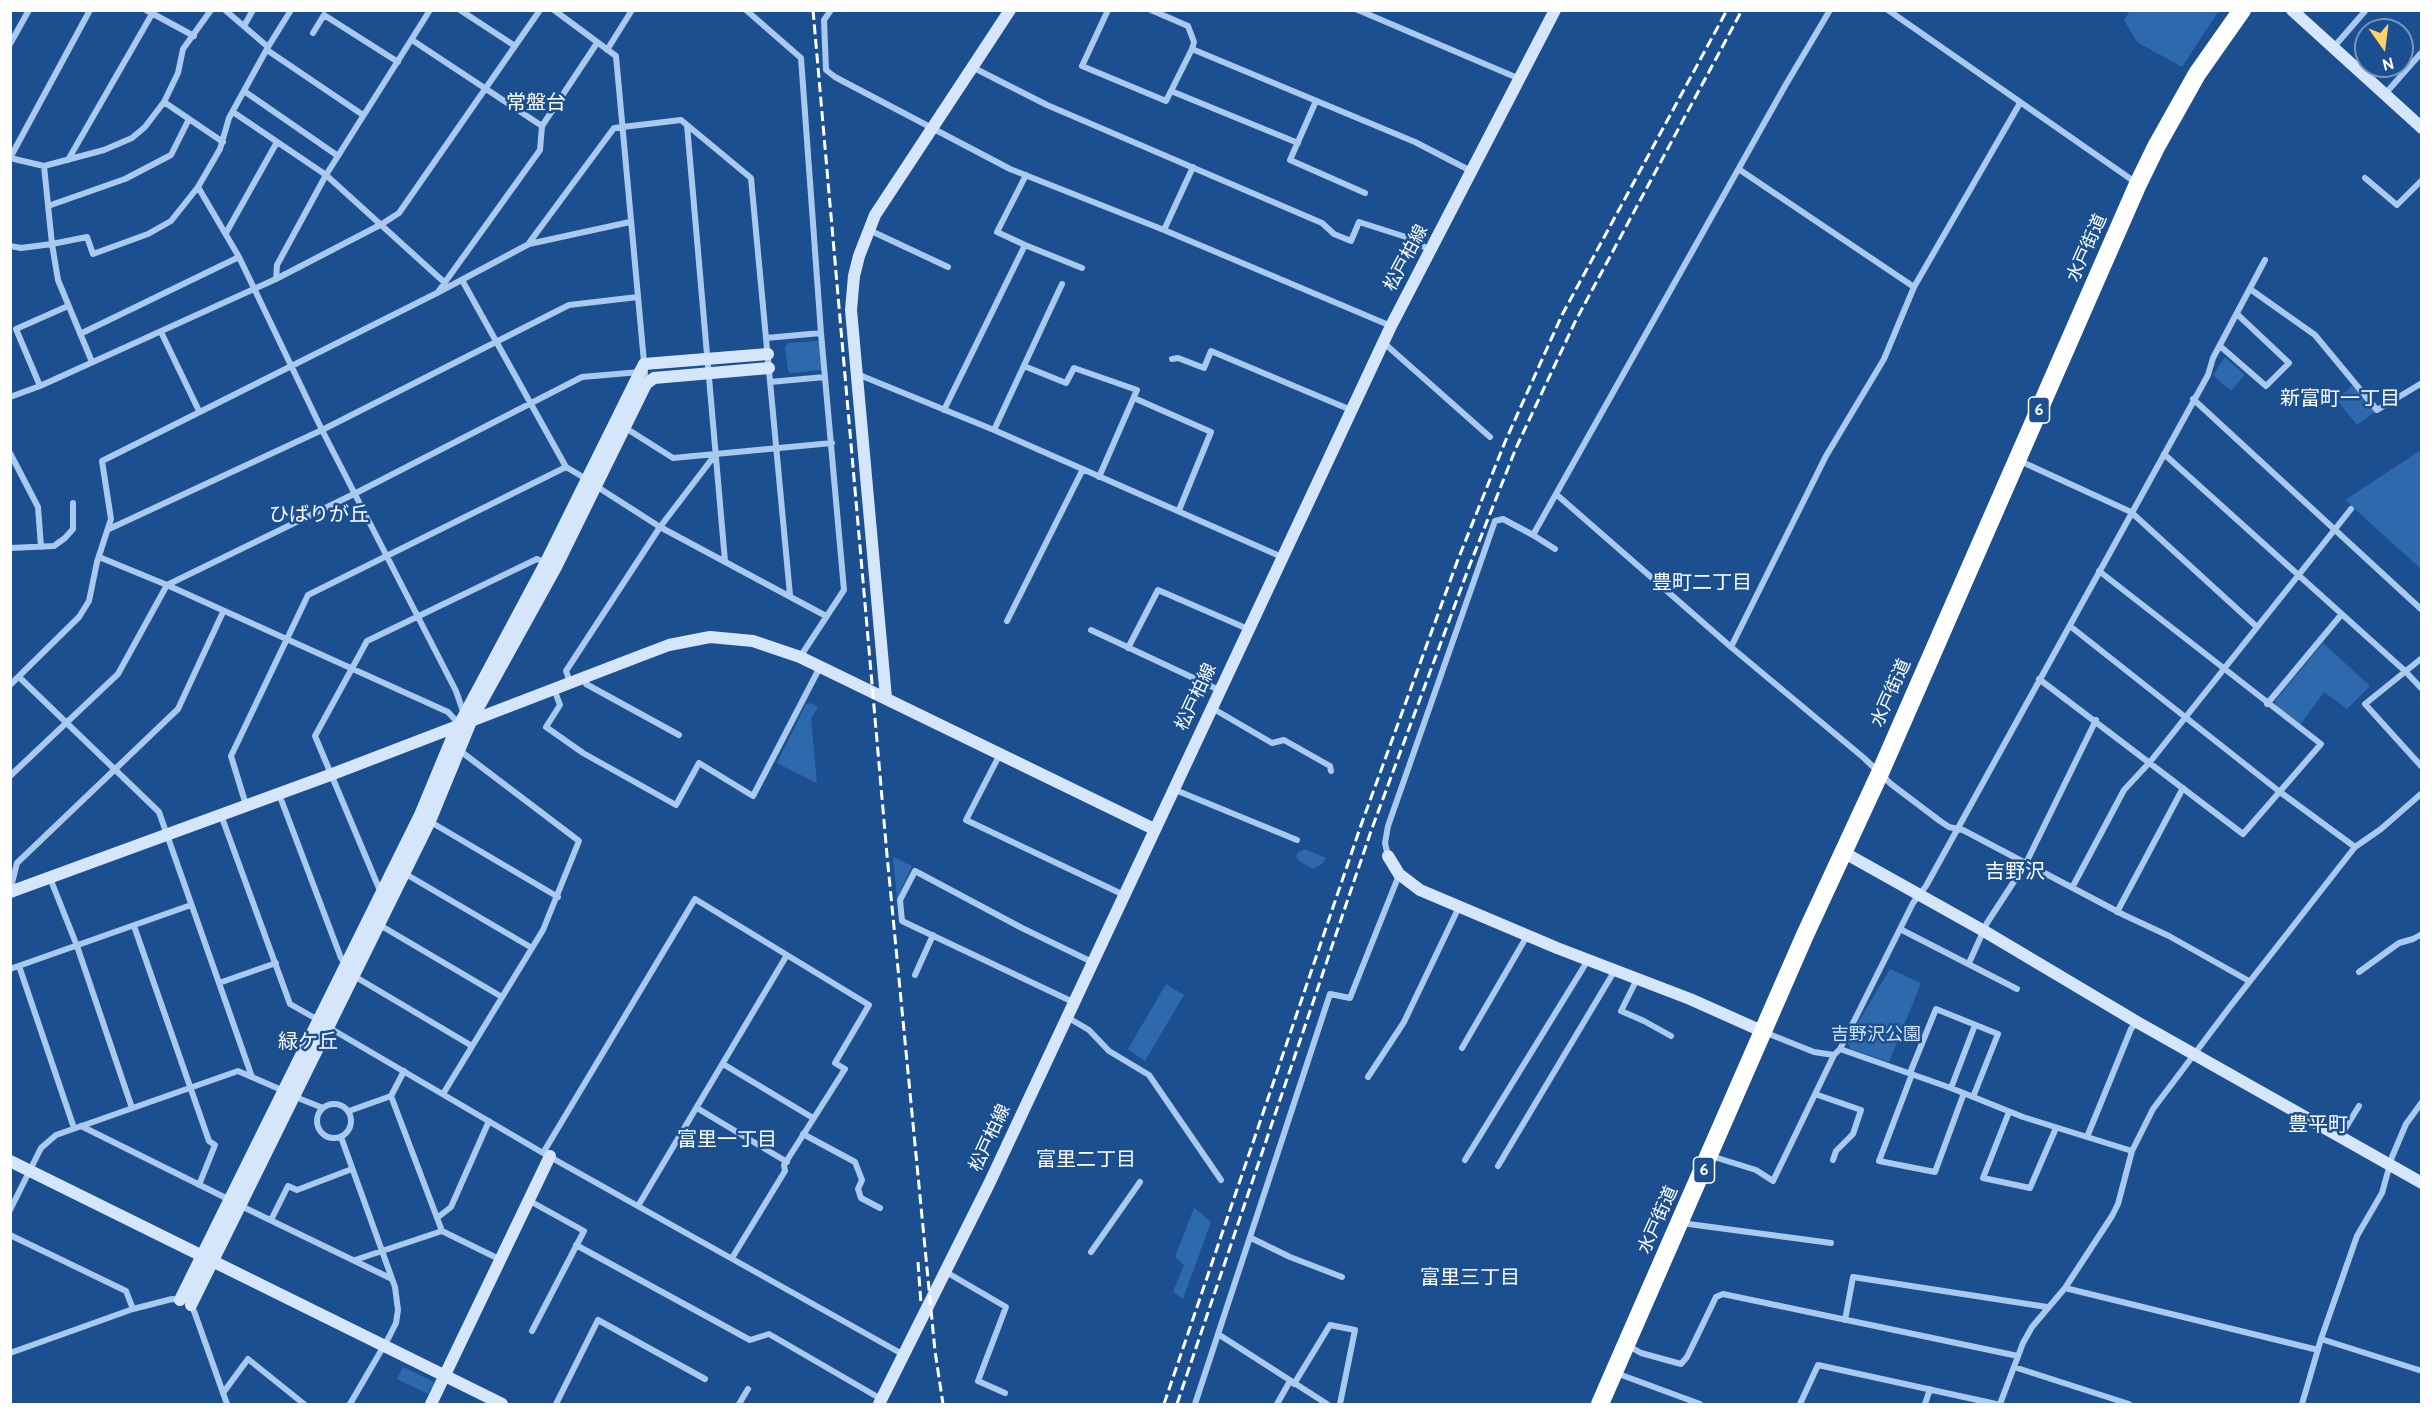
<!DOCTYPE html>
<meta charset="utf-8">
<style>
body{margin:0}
#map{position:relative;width:2432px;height:1415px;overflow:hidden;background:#1b4f8f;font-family:Cabin,sans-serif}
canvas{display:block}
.frame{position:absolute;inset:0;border:12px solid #fff;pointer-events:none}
.north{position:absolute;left:2354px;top:18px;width:60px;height:60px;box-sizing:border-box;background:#1b4f8f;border:2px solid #7695bc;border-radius:50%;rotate:166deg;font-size:16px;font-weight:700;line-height:24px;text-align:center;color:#fff}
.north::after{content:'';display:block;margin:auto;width:21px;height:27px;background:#ffd166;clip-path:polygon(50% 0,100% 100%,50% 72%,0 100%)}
</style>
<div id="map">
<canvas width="2432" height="1415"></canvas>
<div class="frame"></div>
<div class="north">N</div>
</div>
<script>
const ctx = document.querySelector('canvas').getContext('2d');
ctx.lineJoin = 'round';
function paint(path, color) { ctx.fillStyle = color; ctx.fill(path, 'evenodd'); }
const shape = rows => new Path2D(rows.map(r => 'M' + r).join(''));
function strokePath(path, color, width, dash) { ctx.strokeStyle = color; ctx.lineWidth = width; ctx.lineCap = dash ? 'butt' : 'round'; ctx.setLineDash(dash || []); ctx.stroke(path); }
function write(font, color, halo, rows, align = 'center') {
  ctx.font = font + ' Cabin,"Noto Sans JP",sans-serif'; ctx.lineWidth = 5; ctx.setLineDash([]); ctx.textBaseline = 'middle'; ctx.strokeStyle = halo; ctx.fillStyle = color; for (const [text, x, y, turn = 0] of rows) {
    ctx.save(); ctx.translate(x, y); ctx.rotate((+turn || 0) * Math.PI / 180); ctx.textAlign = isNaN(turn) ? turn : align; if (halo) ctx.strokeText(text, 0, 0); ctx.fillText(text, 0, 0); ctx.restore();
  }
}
const green = shape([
 [2216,11,2218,12,2182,67,2137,42,2124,20,2130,11],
 [819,341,822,370,791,373,788,371,785,348,788,343],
 [2225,357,2245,375,2231,391,2213,375],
 [2355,383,2377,410,2357,425,2337,400],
 [2421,450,2421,569,2345,500],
 [2323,643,2370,686,2347,709,2324,692,2300,725,2276,706,2275,701],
 [811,703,818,707,811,718,817,783,777,763,806,704],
 [1305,849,1326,858,1322,864,1313,869,1300,862,1296,857,1298,852],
 [893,857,912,866,897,899],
 [1890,969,1921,983,1889,1062,1851,1049,1847,1041],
 [1166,984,1184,995,1145,1061,1128,1049],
 [1194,1208,1211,1222,1183,1299,1173,1292,1184,1265,1175,1257],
 [403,1367,434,1382,428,1394,397,1379]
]);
const street = shape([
 [90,10,10,158,44,166,104,150,132,138,145,127,164,102,178,73,183,49,211,10],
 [146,10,194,36],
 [225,10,268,47],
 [460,10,515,46],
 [554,10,616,56,646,384],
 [746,10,801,58,821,333,844,590,800,657],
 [831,10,824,20,826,70,835,77,1010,169,1164,230,1391,326],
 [1108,10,1082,66,1166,101,1171,91,1298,143],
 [1151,10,1188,26,1194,42,1192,49,1415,142,1471,171],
 [1358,10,1520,79],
 [1888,10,2135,182],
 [244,26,253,10],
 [313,33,324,15,398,62],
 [412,40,542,126],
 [10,44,29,10],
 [2333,48,2366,10],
 [267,50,363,115],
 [607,50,632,10],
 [972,67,1047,105,1322,223,1334,234,1351,241,1359,222,1406,237,1430,250],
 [244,91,338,156],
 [1171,91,1192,49],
 [2385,94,2422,52],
 [1316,101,1290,160,1365,193],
 [164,102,223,142],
 [233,112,326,175,444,282],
 [687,125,725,561],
 [68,160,152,14],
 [44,166,52,244,58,280,92,362],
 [1740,170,1914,287],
 [2365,178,2397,205,2422,180],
 [198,187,239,257,322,430,456,691,464,714],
 [48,206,125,179,171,155,189,119],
 [869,230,948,267],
 [1164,230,1193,167],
 [226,233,277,142],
 [529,243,614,128,681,120,751,178,790,595],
 [1025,245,997,232,1026,175],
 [10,246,21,248,52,244,87,237,93,254,148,234,171,221,198,187,220,149,229,118,268,47,291,10],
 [276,279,277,265,326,175,430,10],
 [462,280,566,467,588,480],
 [2250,289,2315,335,2377,410,2422,383],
 [438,292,540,150,542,126,597,43],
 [161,332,199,411],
 [80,334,239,257],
 [766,338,821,333],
 [1384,343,1490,437],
 [2220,346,2266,386,2289,363,2237,314],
 [1172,359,1178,358,1204,368,1211,351,1351,410],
 [1024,366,1066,383,1074,368,1137,390,1099,477],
 [857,374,994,430,1282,557],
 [770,382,825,377],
 [40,386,276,279,382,224,399,213,540,10],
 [10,397,40,386,16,329,68,306],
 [1134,398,1211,432,1179,510],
 [2193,399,2422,610],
 [944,410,1025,245,1082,268],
 [624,427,673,458,832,443],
 [994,430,1062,284],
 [10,453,38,507,41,547],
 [2164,454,2405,671,2422,689],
 [2020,461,2131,512,2257,627],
 [596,486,660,527,826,616],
 [1556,494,1731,647,1864,758,1891,784,1940,821,1949,827,1963,830,2124,915,2169,936,2249,981],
 [109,529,322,430,569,305,638,297],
 [1533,535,1555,549],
 [10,548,54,546,65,538,73,529,73,503],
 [99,557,167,585,448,712,459,724],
 [1007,621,1082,471],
 [2070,626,2280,792,2355,847],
 [1091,630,1219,690],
 [1731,647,1826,456,1884,359,1914,287,2020,103],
 [1128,648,1158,590,1248,629],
 [2422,658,2365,704,2422,767],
 [19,677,159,812,252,1077],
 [584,677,586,684,679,735],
 [2039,679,2243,834,2321,744,2099,571],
 [570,682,566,671,660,527,715,455],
 [10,685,79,617,89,601,97,562,111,519,102,461,437,293,529,244,630,222],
 [554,689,560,705,546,727,583,753,676,805,699,763,753,796,820,667],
 [2267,704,2341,615],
 [1212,708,1272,743,1284,740,1330,766,1331,771],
 [1000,754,966,820,1124,895],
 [10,776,118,674,167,585,356,493,582,377,640,372],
 [1173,789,1297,840],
 [279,794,341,958,347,965],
 [246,805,231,756,308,595,566,467],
 [221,815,290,1004,320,1021],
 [429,821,558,897],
 [1388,856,1385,843,1388,826,1495,521,1503,519,1533,535,1785,86,1830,10],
 [404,873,532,948],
 [50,878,77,946,132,1108],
 [2073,886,2124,790,2150,762,2351,509],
 [14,890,12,883,17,863,178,709,223,612],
 [381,893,315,736,367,641,537,559,547,563],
 [2117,912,2183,788],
 [378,924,502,997],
 [134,926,209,1141,215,1145,199,1185],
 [1900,929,2017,989],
 [1969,963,1987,923,2026,863,2096,720],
 [19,966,74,1128],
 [10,969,191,905],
 [2359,972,2399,943,2413,939,2422,934],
 [915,975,933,935],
 [354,976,472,1046],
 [1637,979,1621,1011,1644,1021,1671,1036],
 [219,983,276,963],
 [1073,1002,902,921,900,900,915,871,1022,928,1092,962],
 [1067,1017,1089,1030,1109,1051,1149,1075,1221,1180],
 [328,1027,543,1153,904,1355],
 [1764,1032,1814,1052,1834,1055],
 [1462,1048,1527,936],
 [1840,1049,1951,1088,2023,1117,2132,1151],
 [723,1064,813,1118],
 [404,1071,391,1096,442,1231,499,1259],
 [1910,1073,1936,1009,1998,1034,1973,1097],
 [1912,1074,1879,1161,1935,1172,1964,1093],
 [1368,1077,1404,1022,1459,907],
 [1951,1088,1975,1025],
 [443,1094,543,930,579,841,459,750],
 [1815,1094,1861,1110,1853,1134,1836,1151,1833,1160],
 [293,1096,323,1108],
 '317 1121a17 17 0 1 1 34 0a17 17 0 1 1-34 0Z',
 [697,1108,787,1162],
 [349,1111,391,1096],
 [2009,1112,1983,1178,2030,1188,2056,1128],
 [81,1126,230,1200],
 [803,1134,855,1162,862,1180,858,1189,861,1198,880,1208],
 [341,1137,395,1287,398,1310,396,1323,389,1337,350,1404],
 [2087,1137,2131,1029,2137,1022],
 [2340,1137,2359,1106],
 [543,1153,695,899,869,1005,835,1063,845,1069,784,1165,785,1171,732,1258],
 [1711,1156,1756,1170,1773,1181,1834,1055,1840,1049,1913,903,1926,886,2208,375,2213,358,2265,260],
 [1465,1160,1588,960],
 [1498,1166,1615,970],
 [528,1200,584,1231,532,1331],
 [239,1205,392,1279],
 [638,1206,787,955],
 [10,1210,41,1148,56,1135,238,1071,284,1091],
 [437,1218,451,1207,489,1121],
 [271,1220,288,1186,297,1190,352,1169],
 [1681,1223,1831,1243],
 [10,1235,126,1291,133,1309],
 [1251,1238,1290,1257,1342,1277],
 [576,1245,750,1340,769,1334,881,1399],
 [1091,1252,1140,1182],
 [355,1260,442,1231],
 [946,1272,1006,1307,978,1381,1005,1393],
 [2065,1288,2318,1350],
 [190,1304,194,1311,227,1404],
 [1845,1320,1853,1277,2047,1307],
 [1218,1334,1327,1404],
 [2321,1339,2422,1371],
 [1627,1345,1641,1353,1681,1364,1687,1357,1716,1297,1723,1294,2018,1356],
 [10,1353,133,1309,172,1299,180,1300],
 [2014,1367,2129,1404],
 [1616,1373,1700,1404],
 [1294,1384,1330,1325,1355,1330,1340,1404],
 [223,1393,248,1359,304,1404],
 [556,1404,598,1320,705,1379],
 [739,1404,748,1389],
 [1195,1404,1330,994,1350,998,1399,875],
 [1277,1404,1290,1381],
 [1800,1404,1818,1365,1996,1404],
 [1925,1404,1930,1389],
 [2000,1404,2023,1343,2032,1327,2065,1288,2112,1216,2118,1204,2132,1151,2153,1109,2229,1008,2355,847,2381,829,2422,793],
 [2302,1404,2321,1339,2357,1236,2382,1193,2392,1157,2406,1124,2422,1102]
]);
const secondary = shape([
 [2292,10,2422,128],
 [886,698,851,310,854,276,859,256,875,215,1010,10],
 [1843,852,1984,931,2137,1022,2422,1183],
 [1388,856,1399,874,1420,890,1557,948,1690,999,1764,1032],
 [10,892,330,775,640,656,669,645,710,637,753,641,800,657,1154,829],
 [10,1161,502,1404],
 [180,1300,420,815,452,738,546,562,644,364,768,354],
 [191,1305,430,821,472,719,556,567,646,384,654,378,769,368],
 [431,1404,550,1156],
 [879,1404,989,1184,1391,326,1555,10]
]);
const highway = shape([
 [1600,1404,1805,935,1880,773,2138,184,2156,147,2197,74,2242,10]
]);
const rail = shape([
 [813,10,887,855,935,1351,943,1404],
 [918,1262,921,1304],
 [1164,1404,1360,828,1457,562,1505,442,1562,315,1727,10],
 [1177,1404,1371,831,1469,567,1516,448,1575,322,1742,10]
]);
const shields = [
 [2039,410,21],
 [1704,1170,21]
];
const shieldNames = [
 ["6",2039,410],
 ["6",1704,1170]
];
const streetNames = [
 ["水戸街道",2087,248,-66],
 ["松戸柏線",1406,258,-62],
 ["水戸街道",1891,693,-66],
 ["松戸柏線",1196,697,-65],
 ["松戸柏線",990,1138,-65],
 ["水戸街道",1658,1220,-66]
];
const parkNames = [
 ["吉野沢公園",1876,1035]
];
const neighbourhoodNames = [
 ["常盤台",536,103],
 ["新富町一丁目",2340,399],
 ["ひばりが丘",319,515],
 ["豊町二丁目",1702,583],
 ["吉野沢",2015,872],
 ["緑ケ丘",308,1042],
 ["豊平町",2318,1125],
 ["富里一丁目",727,1140],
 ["富里二丁目",1086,1160],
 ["富里三丁目",1470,1278]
];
paint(green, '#2e69ad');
strokePath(street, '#a9c9ee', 6);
strokePath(secondary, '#d6e6fa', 12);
strokePath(highway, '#fff', 18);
strokePath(rail, '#fff', 3, [10, 4.5]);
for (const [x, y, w] of shields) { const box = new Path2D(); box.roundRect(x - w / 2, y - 13, w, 26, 4.5); ctx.fillStyle = '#1b4f8f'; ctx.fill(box); strokePath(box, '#fff', 1.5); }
write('bold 16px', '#fff', null, shieldNames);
write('18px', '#fff', '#1b4f8f', streetNames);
write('18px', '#cfe3fa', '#1b4f8f', parkNames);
write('20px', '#fff', '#1b4f8f', neighbourhoodNames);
</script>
